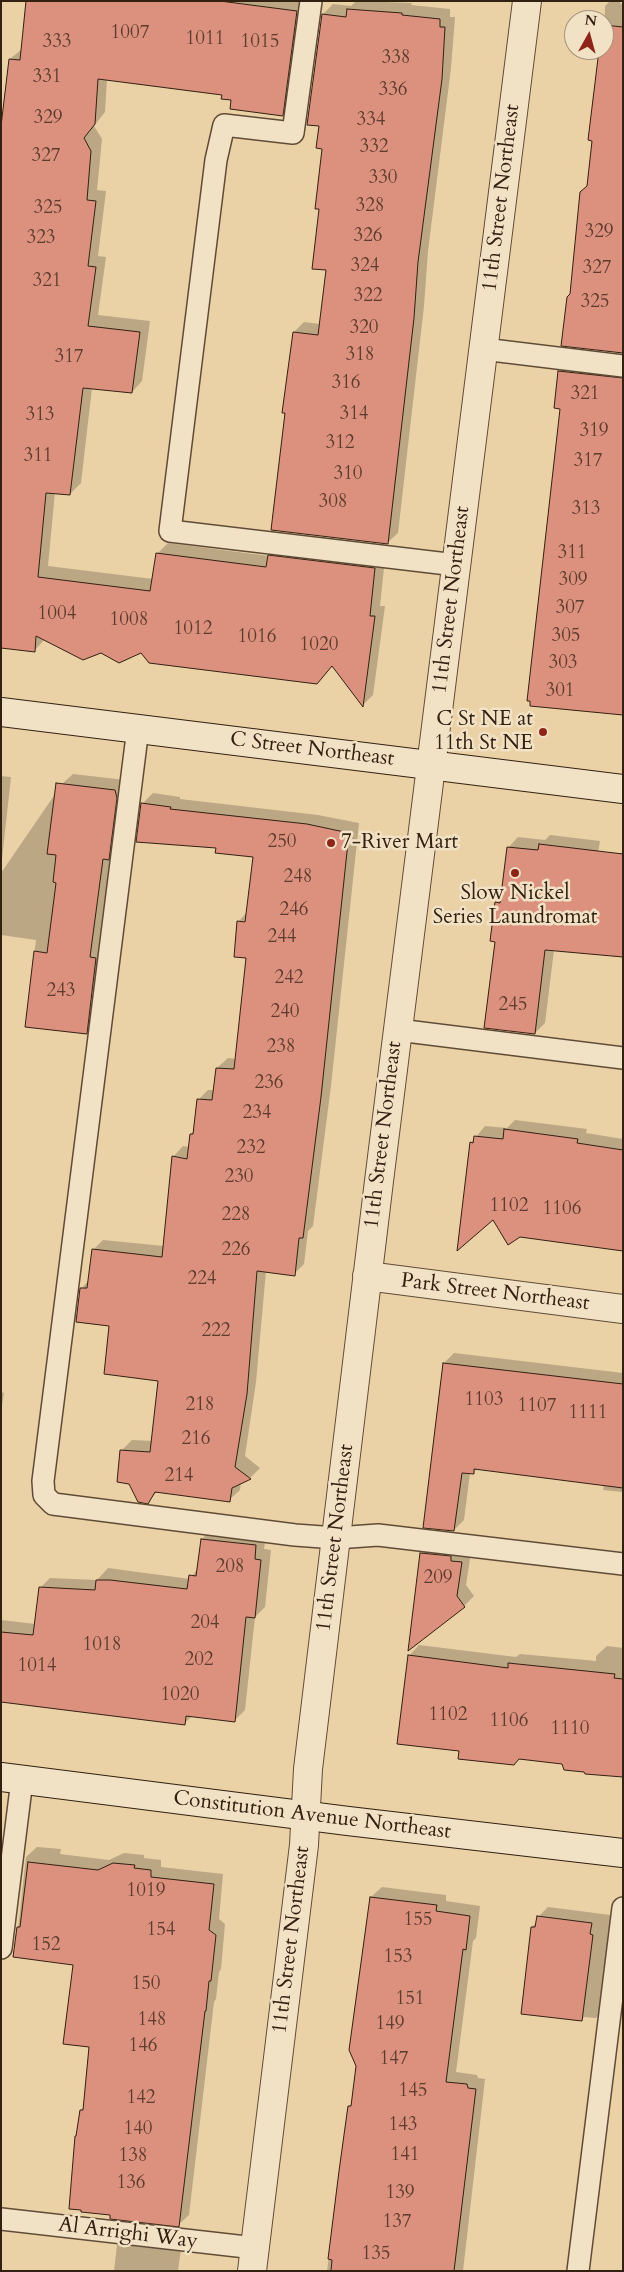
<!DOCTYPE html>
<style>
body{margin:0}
#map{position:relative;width:624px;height:2272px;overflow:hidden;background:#ead1a6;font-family:Cardo,serif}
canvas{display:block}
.frame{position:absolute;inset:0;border:2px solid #322010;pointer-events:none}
.north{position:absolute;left:564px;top:10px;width:50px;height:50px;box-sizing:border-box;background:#f1e1c5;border:1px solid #a5947d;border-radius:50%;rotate:7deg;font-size:14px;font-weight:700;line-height:20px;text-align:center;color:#322010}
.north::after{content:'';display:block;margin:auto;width:18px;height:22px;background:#8f2418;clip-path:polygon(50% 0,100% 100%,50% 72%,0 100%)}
</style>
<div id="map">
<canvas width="624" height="2272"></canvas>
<div class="frame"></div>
<div class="north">N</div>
</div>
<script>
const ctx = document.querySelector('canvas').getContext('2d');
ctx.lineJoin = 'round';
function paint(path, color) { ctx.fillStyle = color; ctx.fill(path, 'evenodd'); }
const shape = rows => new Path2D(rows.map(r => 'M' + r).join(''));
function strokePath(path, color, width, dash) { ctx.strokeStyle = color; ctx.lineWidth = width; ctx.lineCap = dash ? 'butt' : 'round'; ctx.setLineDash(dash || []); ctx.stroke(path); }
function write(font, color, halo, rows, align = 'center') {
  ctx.font = font + ' Cardo,serif'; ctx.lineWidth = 5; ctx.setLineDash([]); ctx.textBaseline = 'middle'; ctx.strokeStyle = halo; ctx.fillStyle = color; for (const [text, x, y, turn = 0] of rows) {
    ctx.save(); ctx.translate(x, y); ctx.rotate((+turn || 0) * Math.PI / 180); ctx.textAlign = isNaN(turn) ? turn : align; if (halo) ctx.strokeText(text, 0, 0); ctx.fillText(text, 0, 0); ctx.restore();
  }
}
const shadow = shape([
 [28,1,307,1,293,104,282,114,232,99,223,93,107,79,105,112,94,126,102,139,97,190,106,191,98,256,106,257,98,315,150,321,142,381,132,392,92,388,81,483,70,494,55,492,48,566,153,579,157,554,168,543,269,556,280,545,385,558,380,606,385,606,373,695,363,705,333,665,316,683,141,651,101,651,45,639,34,651,10,59,22,49],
 [356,1,412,3,411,5,450,9,450,17,455,17,451,68,428,251,424,306,398,533,387,543,294,332,304,322,320,324,327,269,321,208,324,148,320,125,323,14,333,4,351,6],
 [610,1,619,1,623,6,623,352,571,294,594,140,600,50,604,50,605,6],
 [570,361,623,367,623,522,586,709,584,711,531,705,562,407,559,371],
 [73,774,125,780,97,1022,86,1033,26,1026,36,940,1,935,1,873,62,784],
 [1,776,11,777,1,868],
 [153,793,180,797,180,799,318,815,359,823,331,1086,313,1226,308,1231,304,1264,294,1274,266,1271,256,1382,245,1456,260,1468,250,1478,241,1482,240,1490,229,1500,158,1491,147,1502,121,1451,132,1440,153,1441,160,1380,81,1289,89,1280,93,1250,103,1240,164,1246,173,1157,183,1146,190,1147,191,1134,195,1131,198,1100,208,1090,215,1090,217,1068,228,1058,237,1059,248,957,239,921,247,912,254,856,217,847,142,804],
 [550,835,600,841,597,860,623,853,623,956,554,950,545,1023,535,1033,496,903,502,896,508,848,518,837,545,840],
 [515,1120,587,1129,586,1133,623,1139,623,1250,471,1143,485,1126,507,1128],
 [454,1353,623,1373,623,1492,603,1490,604,1484,478,1468,473,1473,470,1473,464,1520,454,1530,444,1363],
 [1,1392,4,1393,1,1411],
 [212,1529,266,1535,264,1549,271,1550,265,1607,255,1617,245,1710,235,1720,192,1716,184,1724,1,1700,1,1620,35,1624,40,1588,50,1578,97,1580,108,1568,190,1579,198,1568,202,1539],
 [431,1543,471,1552,466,1585,474,1596,464,1606,421,1553],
 [419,1645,516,1657,520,1654,596,1661,596,1656,607,1646,623,1648,623,1776,585,1770,563,1763,460,1750,409,1656],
 [1,1842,10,1843,1,1914],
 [37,1847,61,1849,60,1854,109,1860,124,1853,144,1855,144,1858,161,1860,161,1867,223,1874,219,1919,225,1924,221,1969,219,1972,216,1999,214,2002,189,2215,178,2225,76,2136,78,2134,81,2110,85,2106,91,2046,74,1964,15,1956,26,1857],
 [382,1887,446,1895,446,1901,480,1906,476,1938,473,1941,456,2072,477,2075,478,2078,485,2079,463,2271,327,2271,349,2106,353,2103,357,2066,371,1897],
 [548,1907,618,1916,606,2008,596,2018,584,2017,582,2020,532,1927,537,1922,538,1917],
 [127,2235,182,2241,178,2271,114,2271,117,2245]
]);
const building = shape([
 [26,1,220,1,297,11,283,116,230,109,231,100,221,99,222,95,98,79,95,124,84,138,91,151,87,200,96,201,88,266,96,267,88,326,140,332,132,393,83,388,70,495,46,493,38,577,150,591,156,553,266,567,268,555,375,568,370,616,375,616,363,707,332,666,317,684,149,663,141,653,119,663,101,653,83,660,36,636,35,652,1,648,1,126,9,59,20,60,26,1],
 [347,9,402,13,402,15,440,19,440,27,445,27,442,79,418,262,414,318,388,544,271,530,285,413,282,413,293,332,318,335,326,270,312,269,319,209,315,209,322,149,316,148,319,126,307,125,322,14,346,17,347,9],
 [604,25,623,27,623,353,561,346,567,297,570,294,580,192,587,186,592,141,588,140,599,50,604,50,604,25],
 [558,371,623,378,623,715,530,706,530,701,527,701,560,409,554,408,558,371],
 [56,783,115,790,117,798,109,860,103,859,90,957,96,958,87,1034,25,1027,34,951,47,953,56,883,53,882,56,855,47,854,56,783],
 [141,803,171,807,170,809,307,824,349,833,321,1097,303,1238,299,1238,295,1276,257,1271,247,1394,235,1467,251,1479,232,1488,230,1502,155,1492,148,1504,138,1502,129,1484,117,1482,120,1450,150,1452,158,1381,104,1374,109,1326,76,1322,80,1288,87,1288,92,1249,162,1257,172,1156,187,1159,190,1134,193,1134,197,1099,212,1100,216,1068,234,1069,246,958,234,957,237,921,245,922,253,857,215,853,216,848,136,842,141,803],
 [539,844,623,854,623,957,545,950,535,1034,484,1028,495,942,490,941,495,902,500,903,507,847,538,850,539,844],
 [504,1129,578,1139,577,1143,623,1150,623,1251,520,1237,508,1245,493,1220,457,1251,470,1142,473,1143,474,1136,503,1139,504,1129],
 [443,1363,623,1384,623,1488,474,1469,474,1474,462,1473,454,1531,423,1528,443,1363],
 [201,1539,256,1545,255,1559,261,1560,255,1618,246,1617,235,1722,186,1716,185,1725,1,1702,1,1632,33,1635,39,1587,95,1590,96,1580,110,1580,187,1589,189,1575,196,1576,201,1539],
 [420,1553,451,1556,451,1561,462,1562,457,1596,465,1607,408,1651,420,1553],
 [408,1655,508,1668,508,1663,615,1674,614,1678,623,1679,623,1777,585,1774,584,1772,564,1770,562,1764,519,1759,514,1765,458,1759,459,1751,397,1744,408,1655],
 [28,1862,98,1870,113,1863,135,1865,134,1868,151,1870,151,1877,214,1884,209,1930,216,1935,211,1981,209,1981,206,2011,205,2011,179,2227,110,2219,110,2215,81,2212,81,2210,69,2209,75,2136,76,2136,80,2110,83,2110,89,2047,63,2044,73,1965,13,1957,17,1927,20,1927,28,1862],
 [370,1897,437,1905,436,1911,470,1916,466,1950,463,1949,446,2082,467,2084,468,2088,476,2089,454,2271,331,2271,332,2260,328,2259,339,2171,348,2106,351,2106,356,2066,349,2050,370,1897],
 [537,1916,592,1923,590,1934,593,1935,582,2021,521,2014,531,1927,535,1927,537,1916]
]);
const service = shape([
 [311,1,293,133,224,125,216,160,170,531,456,565],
 [483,349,623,366],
 [138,728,43,1481,44,1495,53,1504,61,1505,295,1535,336,1538,378,1535,623,1564],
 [398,1030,623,1058],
 [1,1948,22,1780],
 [1,2219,255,2248],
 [578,2271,623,1908]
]);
const minor = shape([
 [367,1276,623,1309],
 [252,2271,304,1845,308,1769,379,1181,527,1]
]);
const secondary = shape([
 [1,712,623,789],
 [1,1777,348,1821,623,1853]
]);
const markers = [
 [543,732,5,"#8f2418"],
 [331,843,5,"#8f2418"],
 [515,873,5,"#8f2418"]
];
const numberNames = [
 ["1007",130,34],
 ["1011",205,40],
 ["333",57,43],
 ["1015",260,43],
 ["338",396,59],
 ["331",47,78],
 ["336",393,91],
 ["329",48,119],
 ["334",371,121],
 ["332",374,148],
 ["327",46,157],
 ["330",383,179],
 ["328",370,207],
 ["325",48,209],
 ["329",599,233],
 ["326",368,237],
 ["323",41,239],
 ["324",365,267],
 ["327",597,269],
 ["321",47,282],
 ["322",368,297],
 ["325",595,303],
 ["320",364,329],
 ["318",360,356],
 ["317",69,358],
 ["316",346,384],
 ["321",585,395],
 ["314",354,415],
 ["313",40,416],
 ["319",594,432],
 ["312",340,444],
 ["311",38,457],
 ["317",588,462],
 ["310",348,475],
 ["308",333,503],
 ["313",586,510],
 ["311",572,554],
 ["309",573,581],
 ["307",570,609],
 ["1004",57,615],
 ["1008",129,621],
 ["1012",193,630],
 ["305",566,637],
 ["1016",257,638],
 ["1020",319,646],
 ["303",563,664],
 ["301",560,692],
 ["250",282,843],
 ["248",298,878],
 ["246",294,911],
 ["244",282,938],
 ["242",289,979],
 ["243",61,992],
 ["245",513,1006],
 ["240",285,1013],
 ["238",281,1048],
 ["236",269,1084],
 ["234",257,1114],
 ["232",251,1149],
 ["230",239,1178],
 ["1102",509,1207],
 ["1106",562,1210],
 ["228",236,1216],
 ["226",236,1251],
 ["224",202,1280],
 ["222",216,1332],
 ["1103",484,1401],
 ["218",200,1406],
 ["1107",537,1407],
 ["1111",588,1414],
 ["216",196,1440],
 ["214",179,1477],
 ["208",230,1568],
 ["209",438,1579],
 ["204",205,1624],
 ["1018",102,1646],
 ["202",199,1661],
 ["1014",37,1667],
 ["1020",180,1696],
 ["1102",448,1716],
 ["1106",509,1722],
 ["1110",570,1730],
 ["1019",146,1892],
 ["155",418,1921],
 ["154",161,1931],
 ["152",46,1946],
 ["153",398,1958],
 ["150",146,1985],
 ["151",410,2000],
 ["148",152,2021],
 ["149",390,2025],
 ["146",143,2047],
 ["147",394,2060],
 ["145",413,2092],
 ["142",141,2099],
 ["143",403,2126],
 ["140",138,2130],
 ["141",405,2156],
 ["138",133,2157],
 ["136",131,2184],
 ["139",400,2194],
 ["137",397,2223],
 ["135",376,2255]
];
const streetNames = [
 ["11th Street Northeast",502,198,-83],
 ["11th Street Northeast",452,600,-83],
 ["C Street Northeast",312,750,7],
 ["11th Street Northeast",384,1135,-83],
 ["Park Street Northeast",495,1293,7],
 ["11th Street Northeast",336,1538,-83],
 ["Constitution Avenue Northeast",312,1816,7],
 ["11th Street Northeast",292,1940,-83],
 ["Al Arrighi Way",128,2234,7]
];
const poiNames = [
 ["C St NE at",533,720],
 ["11th St NE",533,744],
 ["7-River Mart",341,843,"left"],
 ["Slow Nickel",515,894,"center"],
 ["Series Laundromat",515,918,"center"]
];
paint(shadow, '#0003');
paint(building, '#dc907e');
strokePath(building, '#322010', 1);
strokePath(service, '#604c36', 24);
strokePath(minor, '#604c36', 30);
strokePath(secondary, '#322010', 30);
strokePath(service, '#f1e1c5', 21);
strokePath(minor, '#f1e1c5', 28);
strokePath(secondary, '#f1e1c5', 28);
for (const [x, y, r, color] of markers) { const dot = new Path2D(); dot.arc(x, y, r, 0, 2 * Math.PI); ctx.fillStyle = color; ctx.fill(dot); strokePath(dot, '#f1e1c5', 2); }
write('19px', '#5c3c2c', null, numberNames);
write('21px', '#322010', '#f1e1c5', streetNames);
write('21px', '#322010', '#f1e1c5', poiNames, 'right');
</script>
